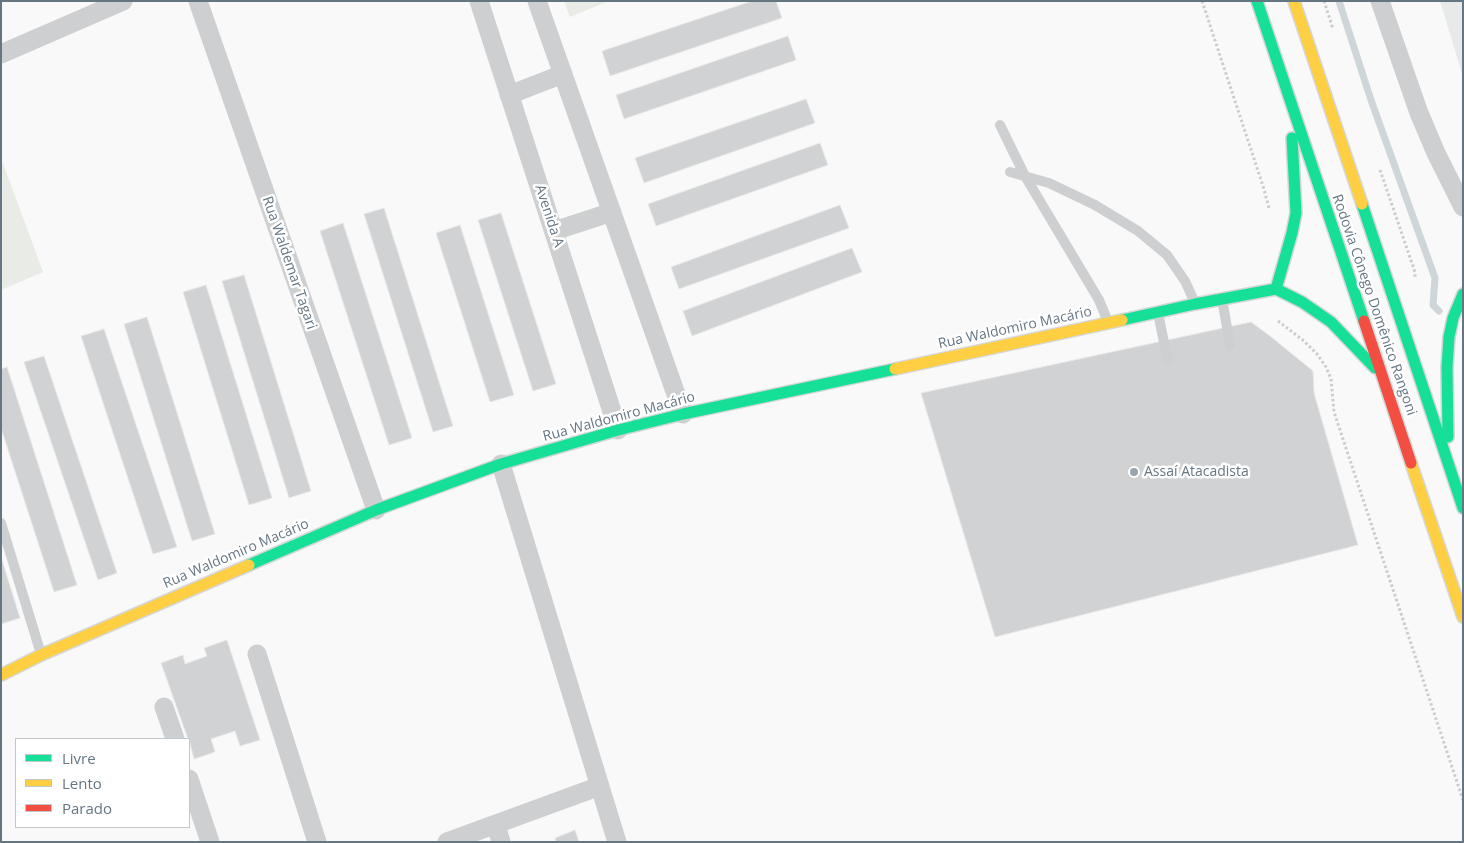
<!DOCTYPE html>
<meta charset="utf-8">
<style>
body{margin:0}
#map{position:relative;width:1464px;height:843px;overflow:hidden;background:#f9f9f9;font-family:"Open Sans",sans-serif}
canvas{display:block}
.frame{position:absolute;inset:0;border:2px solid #657683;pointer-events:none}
.legend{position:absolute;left:15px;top:738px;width:175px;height:90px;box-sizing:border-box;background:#fff;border:1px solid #c1c8cd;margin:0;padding:6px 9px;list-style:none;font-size:15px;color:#657683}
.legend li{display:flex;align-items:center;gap:10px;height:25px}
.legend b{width:25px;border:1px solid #c1c8cd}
</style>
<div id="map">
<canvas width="1464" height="843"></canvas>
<div class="frame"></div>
<ul class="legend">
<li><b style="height:6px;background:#16e098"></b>Livre</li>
<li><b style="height:6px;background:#ffcf43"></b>Lento</li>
<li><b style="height:6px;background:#f24e42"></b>Parado</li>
</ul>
</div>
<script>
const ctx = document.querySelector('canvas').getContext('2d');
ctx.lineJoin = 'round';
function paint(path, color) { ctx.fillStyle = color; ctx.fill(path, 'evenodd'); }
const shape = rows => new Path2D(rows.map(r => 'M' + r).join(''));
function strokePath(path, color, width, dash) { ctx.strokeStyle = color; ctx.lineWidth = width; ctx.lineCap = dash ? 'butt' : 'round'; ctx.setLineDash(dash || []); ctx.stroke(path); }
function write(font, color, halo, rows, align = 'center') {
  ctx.font = font + ' "Open Sans",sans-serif'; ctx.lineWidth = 5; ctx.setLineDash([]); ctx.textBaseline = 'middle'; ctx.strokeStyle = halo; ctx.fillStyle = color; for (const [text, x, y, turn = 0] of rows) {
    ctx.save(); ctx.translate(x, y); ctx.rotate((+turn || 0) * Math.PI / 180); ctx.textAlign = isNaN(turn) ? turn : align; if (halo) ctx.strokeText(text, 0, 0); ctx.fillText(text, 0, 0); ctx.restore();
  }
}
const built = shape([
 [1440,1,1463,1,1463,77]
]);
const green = shape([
 [564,1,609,1,570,17],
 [1,158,43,272,1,290]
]);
const stream = shape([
 [1339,1,1371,100,1435,278,1433,305,1439,311]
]);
const building = shape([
 [752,1,776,1,782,18,610,76,602,51,752,1],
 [788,36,796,60,624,119,616,95,788,36],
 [806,99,815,123,644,183,635,158,806,99],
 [820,143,828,165,656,226,648,204,820,143],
 [840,205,849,228,679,289,671,267,840,205],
 [384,208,453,426,433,432,364,214,384,208],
 [501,213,556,384,533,391,478,220,501,213],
 [343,223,412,438,389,445,320,231,343,223],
 [460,225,514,395,490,402,436,233,460,225],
 [852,248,862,272,692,336,683,311,852,248],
 [244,275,311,491,289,498,222,281,244,275],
 [206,285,272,498,249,505,183,292,206,285],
 [147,317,215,534,192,541,124,324,147,317],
 [1251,322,1270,336,1313,371,1314,393,1358,545,995,637,921,393,1251,322],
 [104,329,177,547,153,554,81,336,104,329],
 [44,356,117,573,98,580,24,362,44,356],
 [7,367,77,585,54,592,1,428,1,369,7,367],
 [1,557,20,618,1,624,1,557],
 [227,640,260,740,240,746,235,731,211,739,215,752,194,759,189,739,188,739,161,663,183,655,185,664,207,656,204,648,227,640],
 [575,830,579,842,556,842,555,838,575,830]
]);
const path = shape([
 [1202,1,1263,186,1269,208],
 [1324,1,1333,29],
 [1380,170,1415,272,1415,278],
 [1278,321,1304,341,1317,354,1326,367,1331,379,1334,412,1463,800]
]);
const lane = shape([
 [1000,125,1025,176,1099,300,1108,322],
 [1010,172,1049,183,1095,205,1138,231,1167,255,1185,281,1195,303],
 [1222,299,1230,345],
 [1158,313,1168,362],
 [1,523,41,654]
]);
const street = shape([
 [198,1,376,510],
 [479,1,618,430],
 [537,1,683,414],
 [1380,1,1419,113,1436,153,1463,207],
 [1,54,123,1],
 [509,95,563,74],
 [554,231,612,212],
 [501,464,617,842],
 [257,654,317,842],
 [164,707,175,739],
 [189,779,210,842],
 [496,825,501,842],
 [447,842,600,786]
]);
const fast = shape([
 [1257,1,1364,321],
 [1292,138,1296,213,1292,233,1276,289,1302,302,1331,322,1375,368],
 [1362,204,1463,508],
 [1122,320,1195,304,1276,289],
 [1448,437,1447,367,1449,337,1453,318,1463,294],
 [249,565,376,510,501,464,618,430,683,414,895,369]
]);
const slow = shape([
 [1294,1,1362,204],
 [895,369,1122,320],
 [1411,463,1463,617],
 [1,675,41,655,249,565]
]);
const jam = shape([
 [1364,321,1411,463]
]);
const markers = [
 [1134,472,5,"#99a4ac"]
];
const streetNames = [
 ["Avenida A",549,216,72],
 ["Rua Waldemar Tagari",289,263,71],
 ["Rodovia Cônego Domênico Rangoni",1374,305,71],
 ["Rua Waldomiro Macário",1015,328,-12],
 ["Rua Waldomiro Macário",619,417,-15],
 ["Rua Waldomiro Macário",236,554,-23]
];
const poiNames = [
 ["Assaí Atacadista",1144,472]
];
paint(built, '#e8e9e9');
paint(green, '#e8ebe6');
strokePath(stream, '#ced6d9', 7);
paint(building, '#d0d2d3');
strokePath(building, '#e8e8e8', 1);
strokePath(fast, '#d5d6d7', 14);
strokePath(slow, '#d5d6d7', 14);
strokePath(jam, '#d5d6d7', 14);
strokePath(path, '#cbcccd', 3, [2.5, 2.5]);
strokePath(lane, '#cecfd0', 10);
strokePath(street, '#cecfd0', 19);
strokePath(fast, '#16e098', 11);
strokePath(slow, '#ffcf43', 11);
strokePath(jam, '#f24e42', 11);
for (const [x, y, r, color] of markers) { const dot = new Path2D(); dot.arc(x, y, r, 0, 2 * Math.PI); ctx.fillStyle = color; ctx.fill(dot); strokePath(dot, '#fff', 2); }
write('14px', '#657683', '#fff', streetNames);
write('14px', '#657683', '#fff', poiNames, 'left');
</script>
